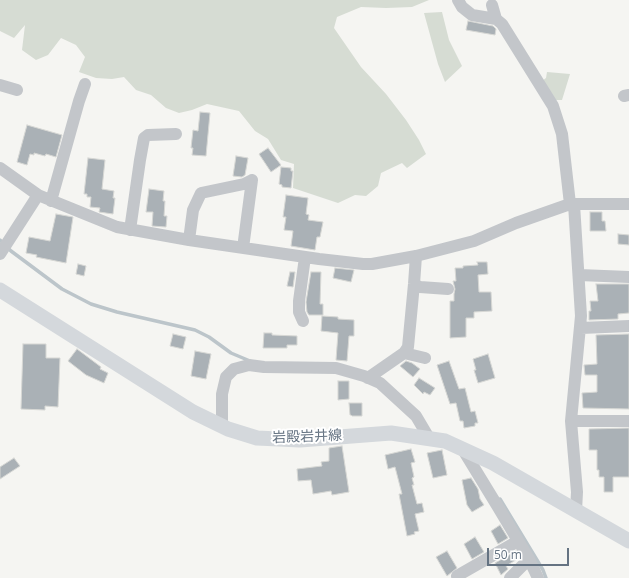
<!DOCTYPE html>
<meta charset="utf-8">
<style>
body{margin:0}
#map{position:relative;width:629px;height:578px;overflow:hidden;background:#f5f5f2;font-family:"Open Sans",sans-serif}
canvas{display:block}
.scale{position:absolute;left:487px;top:548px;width:82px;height:18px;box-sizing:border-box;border:2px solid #657382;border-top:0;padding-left:5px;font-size:12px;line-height:14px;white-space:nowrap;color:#657382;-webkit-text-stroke:3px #fff;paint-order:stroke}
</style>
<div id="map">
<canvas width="629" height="578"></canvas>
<div class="scale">50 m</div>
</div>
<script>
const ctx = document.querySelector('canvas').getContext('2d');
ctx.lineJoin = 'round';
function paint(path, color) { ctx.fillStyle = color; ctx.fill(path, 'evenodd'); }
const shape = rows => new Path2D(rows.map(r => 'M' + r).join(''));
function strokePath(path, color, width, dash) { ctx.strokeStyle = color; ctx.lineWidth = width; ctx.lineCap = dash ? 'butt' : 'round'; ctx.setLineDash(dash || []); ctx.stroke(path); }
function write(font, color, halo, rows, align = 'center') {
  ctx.font = font + ' "Open Sans","Noto Sans JP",sans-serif'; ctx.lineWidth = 4; ctx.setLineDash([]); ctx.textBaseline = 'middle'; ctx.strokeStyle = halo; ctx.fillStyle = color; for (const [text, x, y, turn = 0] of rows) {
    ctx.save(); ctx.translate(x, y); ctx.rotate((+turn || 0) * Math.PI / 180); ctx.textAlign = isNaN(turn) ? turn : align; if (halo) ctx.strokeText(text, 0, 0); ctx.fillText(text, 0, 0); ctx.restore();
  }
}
const green = shape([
 [0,0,429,0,412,7,386,8,361,7,337,17,334,28,361,67,386,94,406,120,419,140,426,154,407,168,402,163,381,173,378,186,366,196,355,195,338,203,293,188,294,164,281,160,268,139,255,131,239,111,207,104,192,110,179,113,166,108,151,95,136,90,124,77,112,79,96,78,79,72,85,57,76,45,61,38,48,55,36,60,22,50,25,25,14,38,0,31],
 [442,12,449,40,462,66,445,82,438,64,424,13],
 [547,72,570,74,562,100,554,100,542,81,546,78]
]);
const stream = shape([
 [0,240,11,251,62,289,91,304,117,312,195,330,209,337,231,353,250,361],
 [500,499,543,570,546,578]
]);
const building = shape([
 [468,21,493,26,496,29,495,35,466,30,468,21],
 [200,112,210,113,206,156,192,155,193,148,191,148,193,130,198,131,200,112],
 [27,125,62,135,56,157,46,154,45,156,34,153,34,155,30,154,27,165,17,162,27,125],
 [268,148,281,165,271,172,259,154,268,148],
 [236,156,248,158,245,175,242,177,233,176,236,156],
 [88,158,105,160,102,189,114,191,113,198,115,198,113,214,99,212,100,208,90,207,91,197,87,197,87,194,84,194,88,158],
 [281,167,291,168,291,171,293,171,291,188,282,187,282,185,279,184,281,167],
 [149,189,164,191,163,201,165,201,164,216,167,216,166,227,152,226,153,212,146,212,149,189],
 [286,195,308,198,306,214,309,215,308,220,323,222,320,237,317,237,315,250,291,246,293,231,284,230,286,217,283,217,286,195],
 [590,212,602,212,602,221,605,221,606,231,590,231,590,212],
 [56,214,73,217,66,263,36,257,37,255,26,253,29,237,50,241,56,214],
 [618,234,629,235,629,245,618,244,618,234],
 [477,262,487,262,488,274,478,275,479,292,491,292,492,311,474,312,474,318,466,318,466,337,450,338,450,301,454,301,454,294,455,289,453,281,456,281,455,268,463,268,463,266,478,265,477,262],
 [78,264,86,266,84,276,76,274,78,264],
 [335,268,354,270,351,282,333,278,335,268],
 [290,272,295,272,293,287,287,286,290,272],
 [311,272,321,272,320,304,323,304,323,315,309,315,307,312,306,302,311,272],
 [596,284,629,284,629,313,618,314,618,319,589,320,589,311,591,311,590,301,598,301,596,284],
 [322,316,338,317,338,319,354,320,354,336,349,336,347,361,336,360,338,333,321,331,322,316],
 [264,333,272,333,272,335,297,336,297,345,287,345,287,348,263,348,264,333],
 [173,334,186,337,183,349,170,346,173,334],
 [629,334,629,409,583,408,582,393,597,392,597,375,585,375,584,365,597,364,596,335,629,334],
 [23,344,46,344,46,358,60,358,58,407,45,406,45,410,21,409,23,344],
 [77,349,101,367,100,369,108,373,104,383,86,375,68,361,77,349],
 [195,351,211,354,206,379,191,376,195,351],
 [488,354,495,378,478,383,474,370,476,370,473,359,488,354],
 [406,361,412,363,420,369,413,377,400,366,406,361],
 [449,361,459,389,465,388,471,412,475,411,478,423,475,423,475,426,464,428,463,421,460,421,456,403,450,404,437,365,449,361],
 [419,378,435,388,430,395,424,392,423,394,414,385,419,378],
 [338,381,349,381,349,399,338,400,338,381],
 [349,403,362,403,362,416,352,416,351,415,350,415,349,403],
 [629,428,629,477,613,477,613,492,604,492,604,477,599,477,599,470,597,470,597,450,589,450,589,429,629,428],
 [342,446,349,492,332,495,331,491,313,494,311,480,298,481,297,469,322,466,321,462,329,461,329,448,342,446],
 [411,449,415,462,411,463,414,477,412,478,414,485,412,485,417,504,422,503,424,512,415,514,419,531,414,532,415,534,407,536,399,494,402,494,395,467,388,469,385,455,411,449],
 [442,450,447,475,433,478,427,453,442,450],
 [14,458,20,466,0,479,0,467,14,458],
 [471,478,478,489,480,499,484,505,472,512,467,505,462,480,471,478],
 [500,525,508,538,498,544,491,531,500,525],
 [475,537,484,552,472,559,464,544,475,537],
 [447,551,457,568,447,576,436,557,447,551],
 [516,551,519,558,506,566,508,569,501,575,495,563,516,551]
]);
const minor = shape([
 [458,0,462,7,472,15,496,19,502,24,553,106,562,134,570,204],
 [492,5,496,19],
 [0,85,17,90],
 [624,96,629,95],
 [0,168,38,195,117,227,189,240,319,259,363,264,372,264,416,256,474,241,516,223,570,204,629,204],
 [51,201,79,101,85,84],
 [574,204,581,316,571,421,577,492,576,511],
 [130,230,140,160,144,138,148,135,176,134],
 [189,240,193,210,201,193,244,184,252,180],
 [243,248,252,180],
 [0,254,38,195],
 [579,275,629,277],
 [414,284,420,287,448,289],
 [303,321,299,312,299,301,305,257],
 [581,328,629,326],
 [404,353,425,358],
 [368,378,404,353,408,347,414,284,416,256],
 [571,421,629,421],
 [222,426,222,394,226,377,234,369,249,365,264,367,336,368,364,376,380,383,416,416,429,438],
 [462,448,498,507,529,559,538,578],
 [457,576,518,541],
 [510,578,529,559]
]);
const major = shape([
 [0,290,193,412,228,429,257,438,300,440,391,433,445,441,493,463,629,541]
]);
const streetNames = [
 ["岩殿岩井線",307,437,-2]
];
paint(green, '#d6dcd3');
strokePath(stream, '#bcc5ca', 3.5);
paint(building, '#aab1b6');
strokePath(building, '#d6d7d4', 1);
strokePath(minor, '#c3c6ca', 12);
strokePath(major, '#d4d8dc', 15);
write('14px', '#657382', '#fff', streetNames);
</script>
